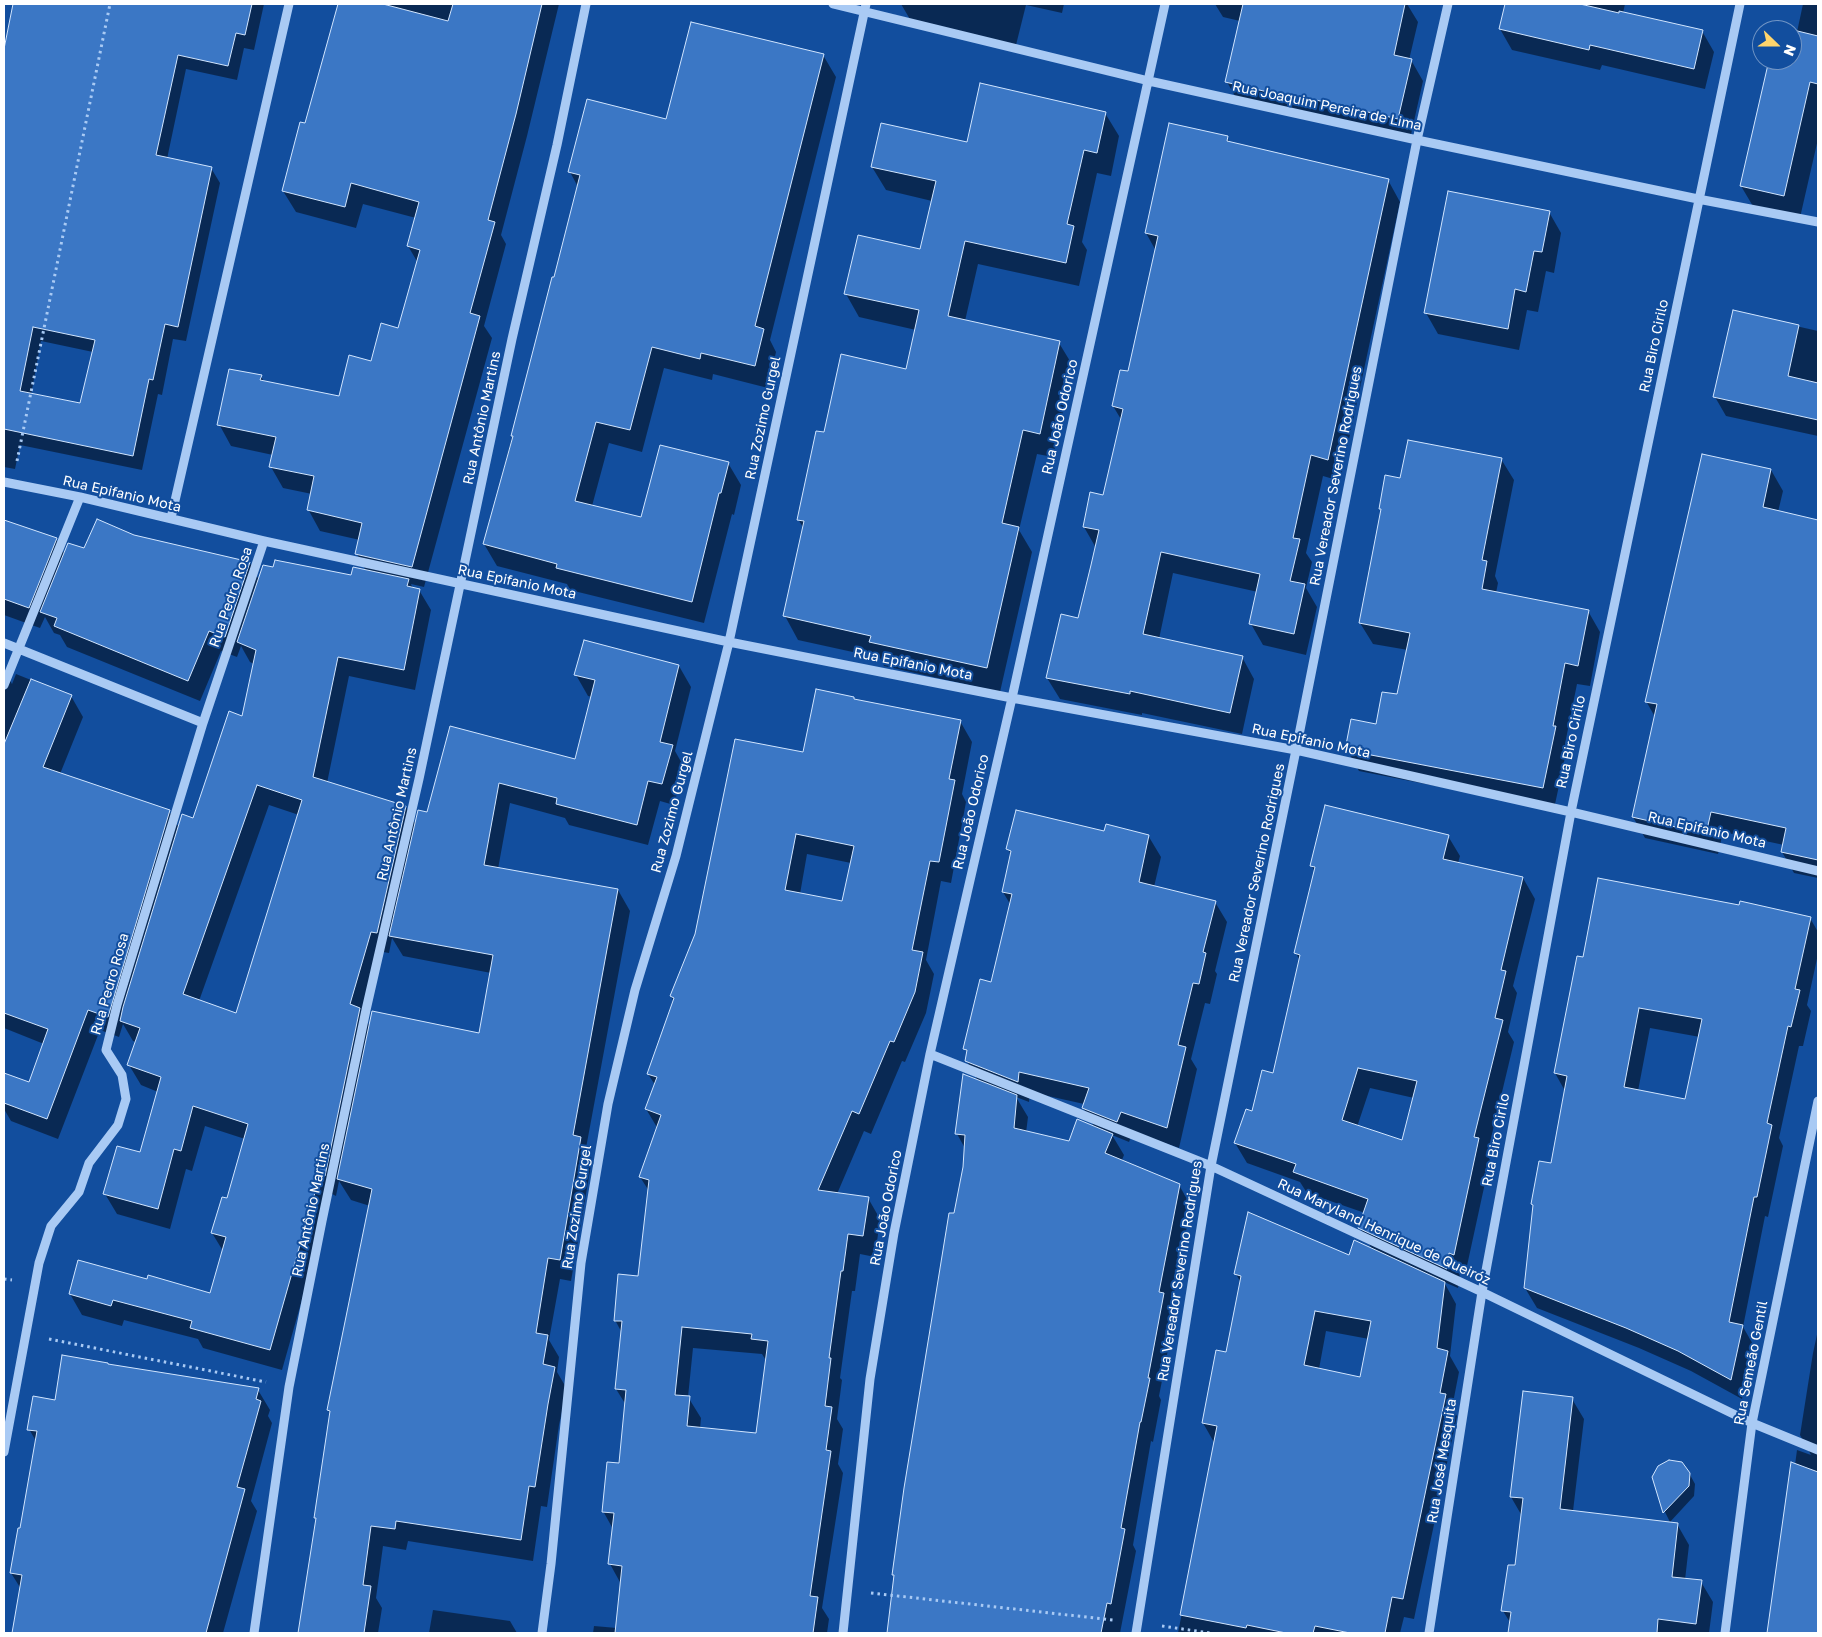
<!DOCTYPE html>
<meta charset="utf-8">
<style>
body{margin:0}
#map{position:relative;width:1822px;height:1637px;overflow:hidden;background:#124e9e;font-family:"Golos Text",sans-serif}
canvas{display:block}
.frame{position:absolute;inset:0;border:5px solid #fff;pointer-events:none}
.north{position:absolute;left:1752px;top:20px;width:50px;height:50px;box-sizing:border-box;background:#124e9e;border:1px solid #7195c5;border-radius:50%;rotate:112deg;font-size:14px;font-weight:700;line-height:20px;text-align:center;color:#fff}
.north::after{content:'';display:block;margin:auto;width:18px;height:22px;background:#ffd56c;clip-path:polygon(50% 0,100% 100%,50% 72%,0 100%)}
</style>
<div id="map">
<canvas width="1822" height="1637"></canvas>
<div class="frame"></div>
<div class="north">N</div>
</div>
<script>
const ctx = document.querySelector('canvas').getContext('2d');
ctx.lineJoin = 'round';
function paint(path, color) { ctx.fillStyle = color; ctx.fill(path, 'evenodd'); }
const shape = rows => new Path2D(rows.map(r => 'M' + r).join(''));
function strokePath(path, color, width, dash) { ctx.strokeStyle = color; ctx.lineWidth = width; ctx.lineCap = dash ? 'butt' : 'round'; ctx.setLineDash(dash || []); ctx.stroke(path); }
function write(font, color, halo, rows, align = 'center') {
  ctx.font = font + ' "Golos Text",sans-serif'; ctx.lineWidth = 4; ctx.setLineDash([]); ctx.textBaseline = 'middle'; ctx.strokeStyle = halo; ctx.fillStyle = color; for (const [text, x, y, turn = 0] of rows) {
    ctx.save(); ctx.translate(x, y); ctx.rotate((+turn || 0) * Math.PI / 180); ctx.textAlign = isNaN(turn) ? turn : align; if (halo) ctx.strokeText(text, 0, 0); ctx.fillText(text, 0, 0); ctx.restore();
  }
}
const shadow = shape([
 [15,4,81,4,52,145,88,153,126,4,264,4,254,50,244,48,237,80,186,69,167,159,211,168,220,183,186,341,173,339,162,395,158,394,142,470,20,445,15,469,4,467,4,58],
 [41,341,93,352,81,405,31,395],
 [339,4,559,4,527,136,501,235,506,244,484,326,492,338,424,587,411,584,413,589,419,590,431,610,415,690,349,676,327,783,406,807,416,825,428,814,451,727,575,760,592,697,588,696,576,675,679,666,691,687,675,751,684,767,674,805,660,801,648,845,569,825,565,818,510,803,498,869,618,890,630,911,586,1148,592,1159,571,1281,560,1279,549,1340,559,1357,557,1372,567,1389,559,1425,547,1507,541,1506,533,1561,408,1541,406,1550,383,1546,376,1598,382,1608,378,1633,299,1633,317,1521,315,1517,330,1414,328,1410,370,1206,351,1200,339,1181,336,1196,332,1194,282,1370,203,1348,198,1339,124,1320,122,1326,82,1315,70,1294,148,1281,211,1294,223,1251,212,1233,228,1200,245,1139,205,1126,192,1171,186,1169,170,1229,117,1214,105,1194,141,1154,158,1092,141,1085,129,1065,136,1042,133,1041,123,1024,119,1037,100,1030,58,1139,11,1121,4,1109,4,1088,8,1076,29,1084,44,1044,4,1028,4,670,12,684,16,674,71,696,83,717,60,774,169,811,179,828,194,820,243,717,254,664,250,662,241,646,237,657,221,651,200,701,67,647,60,635,54,633,45,617,40,628,4,615,4,521,56,539,65,555,134,536,250,563,259,580,352,577,366,571,357,554,360,540,320,531,308,509,312,494,283,488,271,467,273,455,231,446,219,424,261,376,264,382,340,397,372,363,399,330,418,263,408,246,416,218,363,204,356,228,296,212,283,191,306,125],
 [269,805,299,815,237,1014,199,1001],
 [392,938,403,956,491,973,480,1035,370,1027,364,1016,383,952,389,953],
 [901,4,1064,4,1062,13,1026,5,1016,45,911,21],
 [1215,4,1407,4,1418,22,1409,60,1411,60,1423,81,1410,139,1239,103,1227,82,1240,21,1223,17],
 [1503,4,1625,4,1623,13,1702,31,1714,52,1705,89,1602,65,1600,70,1512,50,1500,29,1506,5],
 [1803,4,1818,4,1818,139,1799,222,1757,213,1741,186,1770,60,1792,60,1792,31,1797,32],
 [823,55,836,77,770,340,776,352,768,388,713,374,712,380,664,368,642,452,609,443,592,506,642,518,728,463,741,485,734,515,732,514,704,623,570,590,567,584,497,566,484,544,578,187,570,172,667,121],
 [1105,113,1119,136,1111,176,1097,173,1082,242,1087,250,1079,286,978,264,965,321,1059,343,1073,366,1053,457,1037,454,1019,530,1032,552,1000,692,884,666,880,658,798,640,785,616,804,529,798,519,825,434,907,370,916,330,859,317,846,294,921,250,932,201,886,190,872,167],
 [1227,137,1230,143,1388,180,1400,202,1340,481,1323,476,1306,553,1312,562,1306,588,1317,607,1306,655,1263,645,1251,624,1258,592,1173,573,1159,639,1242,657,1254,679,1242,734,1142,713,1142,715,1060,699,1047,678,1079,620,1096,548,1084,527,1104,496,1122,421,1113,406,1129,373,1156,251,1146,233],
 [1549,212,1561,233,1554,273,1546,271,1538,312,1527,310,1519,350,1438,334,1426,313],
 [1734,312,1818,331,1818,436,1726,416,1715,397],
 [1501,459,1514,480,1495,576,1498,583,1496,593,1588,611,1600,632,1590,686,1577,684,1565,744,1567,748,1554,809,1359,771,1347,750,1377,725,1398,696,1408,650,1373,644,1360,623,1382,512,1380,509,1401,480],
 [1771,470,1783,491,1778,512,1794,526,1818,531,1818,878,1794,873,1782,852,1784,845,1723,832,1718,854,1645,838,1633,817,1655,717,1646,701],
 [855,700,960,721,972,742,962,794,966,802,951,883,941,881,926,960,934,974,926,1013,905,1062,902,1061,871,1134,864,1131,837,1194,868,1198,880,1219,875,1257,860,1254,855,1291,852,1291,840,1378,842,1380,837,1419,843,1429,838,1464,843,1473,822,1608,829,1619,827,1633,593,1633,594,1626,617,1628,621,1584,610,1564,613,1529,603,1511,620,1464,626,1405,616,1389,622,1333,615,1320,639,1278,649,1191,640,1177,658,1129,646,1109,655,1085,648,1074,674,1002,671,996,804,754],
 [807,854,851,863,843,902,800,894],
 [693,1348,762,1354,765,1359,767,1360,757,1434,700,1429,701,1418,688,1397],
 [1105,833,1149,837,1161,857,1154,887,1215,902,1227,922,1215,971,1217,974,1210,1004,1205,1003,1191,1059,1197,1069,1179,1148,1133,1132,1129,1142,1112,1135,1124,1155,1122,1160,1179,1185,1191,1206,1171,1308,1175,1314,1159,1396,1161,1400,1153,1442,1151,1441,1133,1545,1136,1551,1120,1633,888,1633,895,1578,893,1575,964,1168,966,1150,957,1134,965,1076,978,1081,967,1061,968,1053,965,1049,992,983,1010,904,1003,892,1011,855,1008,849],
 [1030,1092,1084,1104,1083,1108,1095,1128,1070,1143,1026,1133,1028,1117,1016,1097,1029,1102],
 [1448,836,1460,856,1458,863,1523,878,1535,899,1513,986,1517,993,1508,1032,1514,1042,1487,1155,1490,1160,1465,1275,1460,1273,1458,1288,1444,1282,1456,1304,1450,1356,1459,1372,1452,1408,1457,1416,1414,1619,1404,1617,1400,1633,1178,1633,1215,1444,1203,1423,1227,1353,1241,1283,1236,1274,1350,1257,1372,1249,1360,1228,1365,1213,1307,1193,1300,1182,1247,1163,1235,1143,1274,1074,1300,961,1296,953,1315,872,1312,866],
 [1370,1088,1414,1098,1403,1142,1357,1127],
 [1326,1331,1369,1339,1361,1378,1319,1369],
 [1810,918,1818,932,1818,954,1807,1005,1811,1011,1803,1046,1799,1046,1779,1138,1783,1146,1768,1217,1765,1216,1743,1327,1754,1346,1742,1399,1691,1371,1639,1348,1537,1308,1525,1288,1534,1207,1532,1204,1552,1165,1565,1091,1555,1073,1584,959],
 [1650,1028,1700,1037,1686,1100,1638,1091],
 [1818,1330,1818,1633,1769,1633,1792,1464,1795,1465,1797,1450,1811,1455,1800,1435,1813,1353],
 [108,1365,258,1390,270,1410,268,1416,272,1423,251,1501,257,1511,223,1633,14,1633,21,1589,11,1573,21,1530,37,1443,29,1429,56,1401],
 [1572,1399,1584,1419,1573,1511,1677,1524,1689,1545,1685,1580,1701,1582,1713,1602,1709,1633,1510,1633,1511,1624,1503,1611,1516,1567,1522,1516,1511,1497],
 [1689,1473,1695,1484,1694,1496,1670,1522,1665,1512,1654,1477],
 [433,1610,510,1621,517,1633,429,1633]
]);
const building = shape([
 [13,4,252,4,245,35,236,33,228,66,178,55,156,155,212,167,178,327,165,324,153,380,149,379,133,456,4,429,4,49,13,4],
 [33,327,95,340,80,403,20,391,33,327],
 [338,4,383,4,448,21,453,4,542,4,516,114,488,220,495,222,470,313,480,316,412,567,355,554,362,523,307,510,314,476,269,467,276,437,217,425,229,369,262,375,260,380,339,396,349,355,371,361,381,323,398,328,420,250,407,246,419,202,351,183,345,207,282,191,300,122,305,123,338,4],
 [1243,4,1405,4,1394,55,1412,59,1398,119,1316,100,1315,103,1225,82,1243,4],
 [1505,4,1580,4,1619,13,1619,11,1703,30,1694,69,1590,45,1589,50,1499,29,1505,4],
 [691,22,824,54,755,326,764,329,755,366,701,353,700,359,652,347,630,430,596,422,575,501,641,517,660,445,729,462,721,493,719,493,692,602,556,568,557,564,483,544,513,436,511,436,552,277,554,277,580,175,568,172,587,99,666,119,691,22],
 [1777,26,1818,36,1818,84,1810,82,1784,196,1740,186,1769,60,1792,60,1792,30,1776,30,1777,26],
 [980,83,1106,112,1097,153,1084,150,1067,224,1074,226,1066,263,965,241,948,316,1060,341,1040,434,1023,430,1002,523,1019,527,987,668,869,642,871,636,783,616,804,521,797,520,816,431,824,432,841,354,906,369,919,310,844,294,858,235,920,249,936,181,871,167,881,123,967,142,980,83],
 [1169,123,1228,136,1227,141,1389,179,1328,460,1311,455,1293,538,1300,539,1290,581,1305,584,1294,634,1249,624,1260,574,1161,552,1143,634,1243,656,1230,713,1130,691,1130,694,1046,678,1061,614,1078,618,1091,565,1099,530,1083,527,1090,492,1103,495,1123,409,1112,406,1120,370,1128,371,1158,236,1145,233,1169,123],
 [1448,191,1550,211,1542,252,1534,251,1526,292,1515,289,1508,329,1424,313,1448,191],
 [1733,310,1799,325,1788,376,1818,383,1818,420,1713,397,1733,310],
 [1408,440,1502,458,1482,560,1487,561,1482,589,1589,610,1578,666,1565,663,1553,726,1556,726,1543,788,1345,750,1351,719,1376,724,1382,692,1397,694,1410,633,1359,623,1381,509,1379,509,1385,475,1400,478,1408,440],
 [1702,454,1771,469,1763,507,1818,520,1818,860,1781,852,1786,828,1711,812,1706,834,1632,817,1657,704,1645,702,1702,454],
 [97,519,134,535,250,562,225,637,209,631,188,681,54,626,57,618,40,612,68,543,84,548,97,519],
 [4,520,57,538,29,608,4,599,4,520],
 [275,560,351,575,353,567,409,579,407,586,420,589,404,670,338,657,313,777,406,806,377,933,371,932,350,1004,360,1008,325,1176,320,1175,270,1350,190,1328,192,1321,113,1300,111,1306,69,1294,78,1260,147,1279,148,1275,210,1293,226,1237,211,1233,222,1197,227,1198,248,1124,193,1106,181,1151,174,1149,158,1209,103,1194,117,1146,140,1152,161,1077,127,1065,140,1028,120,1021,123,1007,182,814,193,818,229,711,242,716,256,650,237,642,263,565,273,567,275,560],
 [257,785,302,800,236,1013,183,994,257,785],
 [584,640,679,665,660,742,673,745,662,784,648,781,637,825,556,804,557,798,499,783,484,865,618,889,573,1135,581,1137,560,1260,548,1258,536,1333,548,1335,543,1364,555,1367,548,1404,535,1487,529,1486,521,1540,396,1521,395,1529,371,1526,363,1585,371,1586,364,1633,298,1633,316,1518,314,1518,330,1411,327,1410,372,1189,337,1179,372,1011,479,1033,493,955,389,936,418,810,427,812,450,726,575,759,595,680,574,675,584,640],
 [31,679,72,695,43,767,170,810,108,1017,88,1010,47,1119,4,1103,4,1073,29,1082,48,1029,4,1013,4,744,31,679],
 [816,689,854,697,854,699,961,720,949,779,955,780,939,862,930,861,912,950,923,952,915,992,894,1042,890,1041,859,1114,852,1111,818,1190,869,1197,863,1236,848,1234,843,1271,841,1271,829,1358,831,1358,825,1406,832,1407,826,1450,831,1451,810,1596,818,1597,813,1633,615,1633,622,1566,608,1564,614,1513,602,1512,607,1462,619,1463,626,1390,615,1389,622,1321,614,1321,618,1274,638,1276,649,1180,639,1177,661,1115,645,1109,657,1077,647,1074,674,998,670,996,695,934,735,739,803,752,816,689],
 [796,834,854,846,842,901,785,890,796,834],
 [682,1327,752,1334,751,1339,768,1341,756,1433,687,1426,690,1396,675,1395,682,1327],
 [1325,805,1449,835,1443,859,1523,877,1501,970,1506,971,1495,1018,1503,1020,1474,1137,1479,1138,1454,1255,1449,1253,1447,1269,1358,1228,1368,1199,1293,1172,1296,1164,1234,1143,1246,1109,1252,1111,1262,1070,1273,1073,1300,955,1294,953,1315,867,1310,866,1325,805],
 [1358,1068,1417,1081,1402,1140,1342,1120,1358,1068],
 [1016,810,1104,831,1106,824,1149,835,1139,882,1216,901,1203,952,1206,953,1199,984,1193,983,1178,1045,1186,1047,1167,1128,1121,1112,1117,1122,1082,1108,1089,1088,1019,1072,1018,1082,965,1061,967,1050,963,1049,980,979,991,982,1012,894,1002,892,1011,851,1006,849,1016,810],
 [1598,878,1739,905,1740,901,1811,917,1795,989,1800,990,1791,1027,1788,1026,1767,1123,1772,1125,1757,1197,1754,1197,1729,1322,1743,1325,1731,1380,1678,1351,1626,1328,1524,1288,1533,1205,1531,1204,1539,1161,1551,1163,1567,1076,1554,1073,1577,956,1583,957,1598,878],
 [1639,1008,1702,1019,1685,1099,1624,1087,1639,1008],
 [963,1074,1017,1095,1014,1128,1069,1141,1077,1119,1113,1134,1105,1153,1180,1184,1159,1292,1164,1293,1148,1378,1150,1378,1141,1422,1140,1422,1121,1528,1125,1529,1111,1604,1107,1603,1101,1633,887,1633,894,1575,892,1575,904,1488,936,1293,949,1213,954,1213,963,1167,965,1135,955,1134,963,1074],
 [1248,1212,1349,1255,1354,1240,1445,1282,1437,1348,1448,1351,1440,1393,1446,1394,1403,1599,1392,1597,1385,1633,1350,1633,1315,1626,1313,1633,1286,1633,1247,1625,1246,1628,1180,1615,1217,1426,1202,1423,1216,1350,1226,1352,1241,1276,1234,1274,1248,1212],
 [1315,1311,1371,1321,1360,1377,1304,1365,1315,1311],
 [62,1355,108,1363,108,1364,259,1388,256,1399,261,1401,237,1487,245,1489,206,1633,12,1633,22,1575,10,1573,18,1528,20,1528,37,1431,27,1430,33,1396,55,1400,62,1355],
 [1523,1391,1573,1397,1560,1509,1678,1523,1672,1577,1702,1580,1696,1624,1658,1619,1657,1633,1508,1633,1511,1612,1501,1611,1508,1565,1515,1565,1523,1498,1510,1497,1523,1391],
 [1669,1460,1682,1462,1690,1473,1689,1486,1663,1513,1652,1477,1658,1466,1669,1460],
 [1791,1462,1818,1472,1818,1633,1767,1633,1791,1462]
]);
const path = shape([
 [17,461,110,4],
 [4,1279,12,1280],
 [49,1339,266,1382],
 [871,1593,1113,1620],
 [1162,1626,1210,1633]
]);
const minor = shape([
 [833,4,1149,81,1417,140,1698,199,1818,222],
 [4,482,80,497,264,541,729,642,1012,698,1296,750,1571,812,1818,871],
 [171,518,289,4],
 [4,643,203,723],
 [4,685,80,497],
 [930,1054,1211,1166,1482,1292,1752,1423,1818,1450],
 [4,1452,39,1263,51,1226,79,1192,89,1163,118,1125,126,1099,122,1075,106,1050,117,1005,203,723,264,541],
 [254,1633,289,1387,322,1221,366,1010,419,779,512,339,557,145,586,4],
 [542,1633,551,1564,581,1263,608,1104,635,990,676,856,729,642,866,4],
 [843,1633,870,1379,894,1233,930,1054,1012,698,1165,4],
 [1136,1633,1211,1166,1296,750,1417,140,1448,4],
 [1429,1633,1482,1292,1571,812,1740,4],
 [1725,1633,1752,1423,1818,1101]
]);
const streetNames = [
 ["Rua Joaquim Pereira de Lima",1327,106,12],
 ["Rua Biro Cirilo",1654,346,-78],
 ["Rua João Odorico",1060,417,-77],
 ["Rua Antônio Martins",482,418,-78],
 ["Rua Zozimo Gurgel",763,418,-78],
 ["Rua Vereador Severino Rodrigues",1336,476,-79],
 ["Rua Epifanio Mota",122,494,13],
 ["Rua Epifanio Mota",517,582,12],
 ["Rua Pedro Rosa",231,597,-71],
 ["Rua Epifanio Mota",913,664,11],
 ["Rua Epifanio Mota",1311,741,12],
 ["Rua Biro Cirilo",1571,742,-78],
 ["Rua Zozimo Gurgel",672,812,-75],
 ["Rua João Odorico",971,812,-77],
 ["Rua Antônio Martins",397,814,-77],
 ["Rua Epifanio Mota",1707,830,13],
 ["Rua Vereador Severino Rodrigues",1257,873,-78],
 ["Rua Pedro Rosa",110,984,-74],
 ["Rua Biro Cirilo",1496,1140,-79],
 ["Rua Zozimo Gurgel",577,1207,-81],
 ["Rua João Odorico",886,1208,-79],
 ["Rua Antônio Martins",311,1210,-78],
 ["Rua Maryland Henrique de Queiróz",1384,1232,25],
 ["Rua Vereador Severino Rodrigues",1180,1271,-81],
 ["Rua Semeão Gentil",1751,1363,-79],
 ["Rua José Mesquita",1442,1461,-81]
];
paint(shadow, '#0007');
paint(building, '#3b77c5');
strokePath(building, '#d1e5fe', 1);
strokePath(path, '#a9caf4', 3, [2.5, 4]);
strokePath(minor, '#a9caf4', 9);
write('14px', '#fff', '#124e9e', streetNames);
</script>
